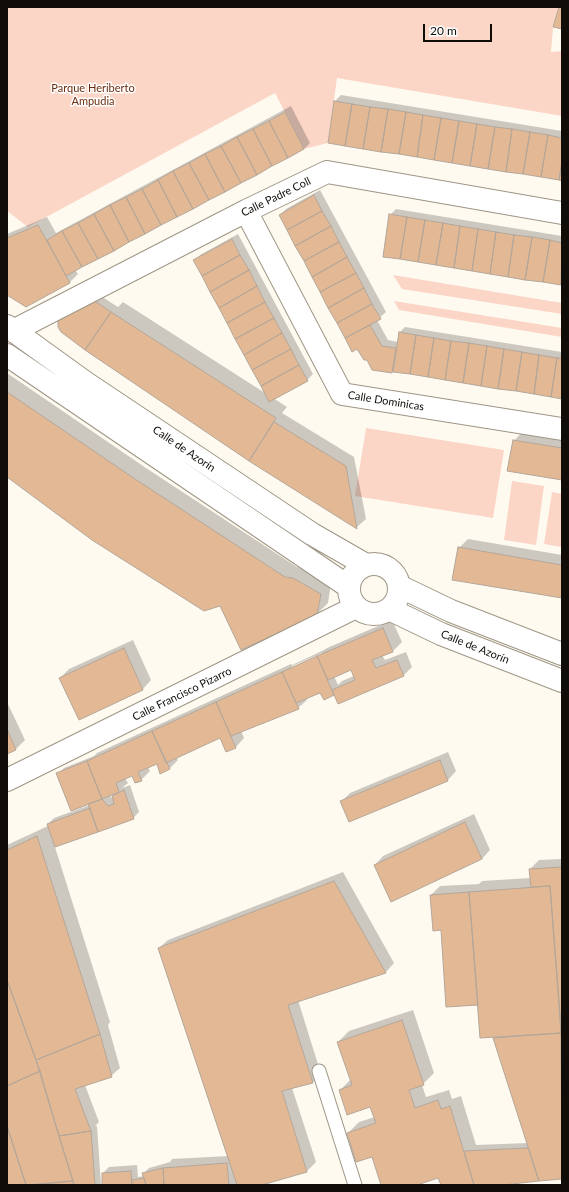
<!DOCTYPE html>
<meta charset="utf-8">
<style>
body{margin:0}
#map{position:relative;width:569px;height:1192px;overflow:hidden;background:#fffaf0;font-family:Lato,sans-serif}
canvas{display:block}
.frame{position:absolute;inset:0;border:8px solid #100d08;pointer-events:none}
.scale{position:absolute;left:423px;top:24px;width:69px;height:18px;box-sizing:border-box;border:2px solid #100d08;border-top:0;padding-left:5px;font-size:12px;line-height:14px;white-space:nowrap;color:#100d08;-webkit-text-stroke:3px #fff;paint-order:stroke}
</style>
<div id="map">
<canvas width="569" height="1192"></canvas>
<div class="frame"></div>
<div class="scale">20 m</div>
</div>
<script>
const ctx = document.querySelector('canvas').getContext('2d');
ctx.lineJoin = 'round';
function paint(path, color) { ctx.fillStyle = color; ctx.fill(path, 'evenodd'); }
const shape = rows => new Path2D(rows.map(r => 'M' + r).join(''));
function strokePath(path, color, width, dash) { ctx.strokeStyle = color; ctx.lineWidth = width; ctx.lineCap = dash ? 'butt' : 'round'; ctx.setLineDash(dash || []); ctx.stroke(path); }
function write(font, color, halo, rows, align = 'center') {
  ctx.font = font + ' Lato,sans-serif'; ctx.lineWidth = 3; ctx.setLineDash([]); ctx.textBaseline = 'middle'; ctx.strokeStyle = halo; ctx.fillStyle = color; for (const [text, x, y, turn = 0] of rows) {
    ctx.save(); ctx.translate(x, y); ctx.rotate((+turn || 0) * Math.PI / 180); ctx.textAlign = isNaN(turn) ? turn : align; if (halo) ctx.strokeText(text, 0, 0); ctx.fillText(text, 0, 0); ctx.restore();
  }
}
const green = shape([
 [7,7,559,7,553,27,551,52,562,51,562,116,337,78,328,143,304,149,275,93,28,227,7,211],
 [393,275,562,303,562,314,402,289],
 [394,301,562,328,562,337,399,310],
 [366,428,504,450,493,518,355,496],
 [512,481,544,486,536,545,504,540],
 [552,492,562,494,562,547,544,544]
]);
const shadow = shape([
 [341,95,562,131,562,180,335,101],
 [291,106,310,143,304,149,75,270,78,274,69,283,7,294,7,234,47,217,56,233],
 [320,190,386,312,377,320,388,340,398,342,399,333,405,327,562,352,562,398,410,373,393,371,391,372,368,358,358,347,353,351,280,215,286,209],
 [396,209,562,236,562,284,384,256,390,215],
 [238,234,313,374,307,380,273,398,287,407,282,413,354,457,366,519,357,527,249,460,59,322,66,316,99,295,118,307,123,302,265,393,195,261,200,255],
 [7,373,146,468,297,567,304,568,331,583,328,603,317,614,220,605,7,476],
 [522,432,562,439,562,479,514,441],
 [468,539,562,555,562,597,459,548],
 [392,620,402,642,393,651,382,655,385,660,406,652,412,667,404,675,335,694,324,699,321,691,306,698,307,700,298,708,241,731,244,738,236,747,227,751,220,737,176,757,178,760,169,769,157,763,148,767,150,771,141,780,132,775,125,778,128,783,122,788,130,785,139,812,133,818,55,847,110,1022,108,1025,120,1068,111,1076,85,1085,99,1122,95,1126,97,1126,101,1185,7,1185,7,845,48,826,48,824,54,818,90,805,58,774,64,768,94,756,97,753,291,664,292,665,324,650,327,648],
 [322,653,322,655,292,668,292,666],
 [351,669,354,676,342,681,338,685,334,676],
 [117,792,113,796,115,801,109,795],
 [133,640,151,680,143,689,79,718,60,678,69,669],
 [7,702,25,740,16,749,7,753],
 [448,752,456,771,448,780,349,821,341,802,350,793],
 [474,814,490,850,482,859,375,865,383,856],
 [562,859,562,1178,493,1185,442,1185,439,1177,414,1185,382,1185,372,1156,348,1133,359,1122,375,1117,371,1106,340,1090,351,1079,338,1042,349,1031,413,1010,434,1073,422,1085,426,1097,449,1090,452,1099,461,1096,476,1145,528,1143,494,1037,442,929,431,895,440,886,479,884,482,881,531,878,530,869,539,860],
 [343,872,394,963,386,972,298,1000,321,1074,313,1082,292,1088,316,1162,307,1171,259,1185,103,1185,103,1173,109,1167,137,1165,138,1177,144,1176,143,1174,149,1168,170,1162,172,1159,228,1156,159,948,168,940]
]);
const building = shape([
 [559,7,562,7,562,29,553,27,559,7],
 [334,101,352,104,345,146,328,143,334,101],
 [352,104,370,107,363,149,345,146,352,104],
 [370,107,388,109,381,152,363,149,370,107],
 [388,109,406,112,399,154,381,152,388,109],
 [285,112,304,149,288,158,269,121,285,112],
 [406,112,423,115,417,157,399,154,406,112],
 [423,115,441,118,434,160,417,157,423,115],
 [441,118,459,121,452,163,434,160,441,118],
 [269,121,288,158,272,166,253,129,269,121],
 [459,121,477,124,470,166,452,163,459,121],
 [477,124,495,127,488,169,470,166,477,124],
 [495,127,512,129,506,172,488,169,495,127],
 [253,129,272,166,257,175,237,137,253,129],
 [512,129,530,132,523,174,506,172,512,129],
 [530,132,548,135,541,177,523,174,530,132],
 [548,135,562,138,562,162,559,180,541,177,548,135],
 [237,137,257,175,241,183,221,146,237,137],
 [221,146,241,183,225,192,205,154,221,146],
 [205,154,225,192,209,200,189,163,205,154],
 [562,162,562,181,559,180,562,162],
 [189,163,209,200,193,209,173,171,189,163],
 [173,171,193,209,177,217,158,180,173,171],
 [158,180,177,217,161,225,142,189,158,180],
 [142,189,161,225,145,234,126,197,142,189],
 [314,195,322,211,287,230,279,215,314,195],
 [126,197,145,234,129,242,110,205,126,197],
 [110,205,129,242,114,251,94,214,110,205],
 [322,211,331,226,295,246,287,230,322,211],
 [94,214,114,251,98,259,78,223,94,214],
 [389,214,407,217,400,259,383,257,389,214],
 [407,217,425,220,418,262,400,259,407,217],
 [425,220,443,223,436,265,418,262,425,220],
 [78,223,98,259,82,267,62,231,78,223],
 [443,223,460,226,454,268,436,265,443,223],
 [38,225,70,283,26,307,7,295,7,238,38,225],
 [331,226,339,242,304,261,295,246,331,226],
 [460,226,478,229,472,271,454,268,460,226],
 [478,229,496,232,490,274,472,271,478,229],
 [62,231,82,267,66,276,47,240,62,231],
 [496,232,514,235,508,277,490,274,496,232],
 [514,235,532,237,525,280,508,277,514,235],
 [532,237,550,240,543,282,525,280,532,237],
 [232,239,240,255,202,276,193,260,232,239],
 [550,240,562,243,561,285,543,282,550,240],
 [339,242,347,257,312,277,304,261,339,242],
 [240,255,249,270,210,292,202,276,240,255],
 [347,257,356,273,320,292,312,277,347,257],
 [249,270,257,286,219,308,210,292,249,270],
 [356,273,364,288,328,308,320,292,356,273],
 [257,286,265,302,227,323,219,308,257,286],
 [364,288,372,304,337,323,328,308,364,288],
 [93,300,111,312,85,350,61,332,58,327,58,321,93,300],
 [265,302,274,318,235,339,227,323,265,302],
 [372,304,381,319,345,338,337,323,372,304],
 [111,312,276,418,249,461,85,350,111,312],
 [274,318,282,333,244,355,235,339,274,318],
 [370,325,382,346,396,348,392,373,372,370,367,360,364,360,357,349,352,352,345,338,370,325],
 [399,332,416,335,410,374,393,372,399,332],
 [282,333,291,349,252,370,244,355,282,333],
 [416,335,434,338,428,377,410,374,416,335],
 [434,338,451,341,445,380,428,377,434,338],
 [451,341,469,343,463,383,445,380,451,341],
 [469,343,487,346,481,386,463,383,469,343],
 [487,346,504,349,498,389,481,386,487,346],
 [291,349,299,365,261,386,252,370,291,349],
 [504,349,522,352,516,391,498,389,504,349],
 [522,352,539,355,534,394,516,391,522,352],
 [539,355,557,358,551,397,534,394,539,355],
 [557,358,562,358,562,399,551,397,557,358],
 [299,365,308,381,269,402,261,386,299,365],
 [7,392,135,479,285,577,293,578,321,594,317,615,241,650,220,606,204,611,92,540,7,477,7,392],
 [274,422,346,466,357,529,249,461,274,422],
 [513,440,562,448,562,480,507,471,513,440],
 [458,547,562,565,562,598,452,580,458,547],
 [383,628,393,652,372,660,376,668,397,660,404,676,338,704,332,690,355,680,351,670,328,680,317,656,383,628],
 [124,648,143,690,79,720,59,678,124,648],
 [317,656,334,695,324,700,320,693,296,703,282,672,317,656],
 [282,672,299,709,231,736,216,702,282,672],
 [216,702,236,748,226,752,220,738,166,763,152,731,216,702],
 [7,729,16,750,7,754,7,729],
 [152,731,170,769,160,774,157,764,138,772,142,781,135,783,132,776,116,783,119,792,102,799,87,761,152,731],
 [440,760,448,781,349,822,340,801,440,760],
 [87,761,102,799,71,811,56,773,87,761],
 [124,790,134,819,98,832,88,804,102,799,108,806,114,804,112,796,124,790],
 [90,808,98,832,55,847,47,824,90,808],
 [465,822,482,859,391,902,374,865,465,822],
 [37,836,100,1034,36,1060,7,980,7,850,37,836],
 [562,867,562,1014,560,1014,550,886,531,887,529,869,562,867],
 [334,881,386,973,288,1005,313,1083,282,1091,307,1172,262,1185,237,1185,158,948,334,881],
 [550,886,561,1033,480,1038,469,892,550,886],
 [469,892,478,1005,446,1007,441,930,433,931,430,895,469,892],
 [7,980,40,1071,7,1086,7,980],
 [560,1014,562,1014,562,1042,561,1033,560,1014],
 [402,1020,424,1085,409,1090,415,1108,438,1100,441,1109,450,1106,474,1185,441,1185,438,1178,417,1185,381,1185,372,1157,356,1162,347,1133,376,1123,370,1107,347,1115,339,1090,352,1085,337,1042,402,1020],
 [561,1033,562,1179,539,1181,493,1038,561,1033],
 [100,1034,112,1077,75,1089,91,1131,59,1136,36,1060,100,1034],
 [40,1071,59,1136,73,1181,26,1185,7,1126,7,1086,40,1071],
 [7,1126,26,1185,7,1185,7,1126],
 [91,1131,95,1185,74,1185,59,1136,91,1131],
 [528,1148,539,1181,503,1185,474,1185,464,1151,528,1148],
 [227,1163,229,1185,164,1185,163,1168,227,1163],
 [163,1168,164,1185,146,1185,142,1173,163,1168],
 [131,1171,132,1185,102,1185,102,1173,131,1171],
 [144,1178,146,1185,132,1185,132,1180,144,1178],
 [73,1181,74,1185,33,1185,73,1181]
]);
const lane = shape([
 [319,1071,355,1185]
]);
const street = shape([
 [246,211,342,394,562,429],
 [13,331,246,211,327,172,562,213],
 [7,780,356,607]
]);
const secondary = shape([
 [7,326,86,383,312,534,366,565],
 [7,355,349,587],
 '349 589a25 25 0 1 1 50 0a25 25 0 1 1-50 0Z',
 [399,586,451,611,562,654],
 [389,609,441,634,562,681]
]);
const parkNames = [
 ["Parque Heriberto",93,88],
 ["Ampudia",93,101]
];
const streetNames = [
 ["Calle Padre Coll",276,197,-26],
 ["Calle Dominicas",386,401,9],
 ["Calle de Azorín",184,449,34],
 ["Calle de Azorín",475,647,22],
 ["Calle Francisco Pizarro",182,694,-26]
];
paint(green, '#fbd6c7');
paint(shadow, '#0003');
paint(building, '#e2b994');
strokePath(building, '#b4a699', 1);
strokePath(lane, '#9e9686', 15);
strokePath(street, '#9e9686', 24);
strokePath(secondary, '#9e9686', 24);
strokePath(lane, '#fff', 13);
strokePath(street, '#fff', 22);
strokePath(secondary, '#fff', 22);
write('11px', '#6c2d0e', '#fff', parkNames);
write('11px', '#100d08', '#fff', streetNames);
</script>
